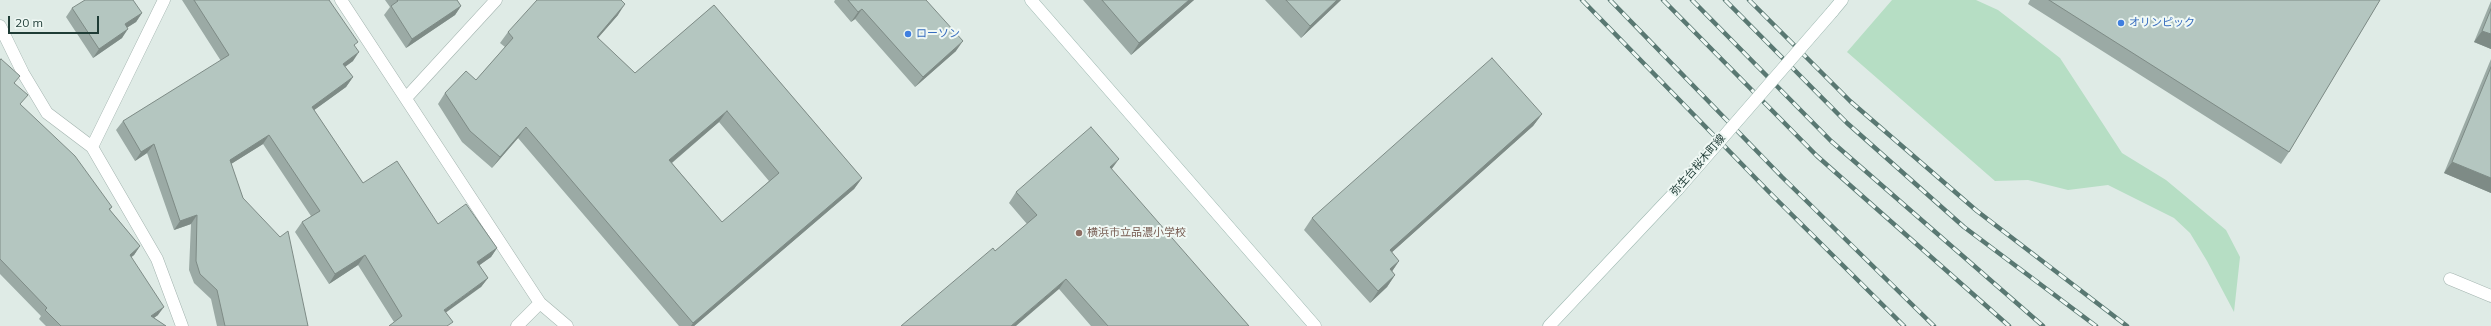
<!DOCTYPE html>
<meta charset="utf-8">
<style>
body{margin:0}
#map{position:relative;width:2491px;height:326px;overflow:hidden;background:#dfebe6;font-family:Mulish,sans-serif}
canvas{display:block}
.scale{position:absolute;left:8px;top:16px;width:91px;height:18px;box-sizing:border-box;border:2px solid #1f3c36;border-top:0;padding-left:5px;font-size:12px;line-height:14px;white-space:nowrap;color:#1f3c36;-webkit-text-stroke:3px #eff8f4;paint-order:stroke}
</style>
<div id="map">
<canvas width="2491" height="326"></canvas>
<div class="scale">20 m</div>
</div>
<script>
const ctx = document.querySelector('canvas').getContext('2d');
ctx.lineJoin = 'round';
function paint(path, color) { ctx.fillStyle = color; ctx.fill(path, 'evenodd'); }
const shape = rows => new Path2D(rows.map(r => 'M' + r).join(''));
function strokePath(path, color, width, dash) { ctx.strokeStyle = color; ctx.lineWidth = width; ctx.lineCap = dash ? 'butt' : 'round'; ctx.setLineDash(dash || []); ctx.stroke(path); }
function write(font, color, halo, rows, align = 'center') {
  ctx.font = font + ' Mulish,"Noto Sans JP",sans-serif'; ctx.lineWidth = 4; ctx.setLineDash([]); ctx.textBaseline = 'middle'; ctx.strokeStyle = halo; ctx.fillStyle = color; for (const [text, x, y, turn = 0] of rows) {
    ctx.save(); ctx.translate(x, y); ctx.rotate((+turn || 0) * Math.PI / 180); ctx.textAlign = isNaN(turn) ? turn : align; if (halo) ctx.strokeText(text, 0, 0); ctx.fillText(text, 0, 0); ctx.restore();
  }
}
const green = shape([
 [1892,0,1976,0,1998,10,2060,58,2122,153,2166,180,2226,230,2240,257,2234,312,2207,261,2190,233,2174,218,2108,185,2068,190,2028,180,1995,181,1847,52]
]);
const lane = shape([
 [2450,279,2491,296]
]);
const street = shape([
 [341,0,540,303,567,326],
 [0,26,23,73,47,113,92,147,157,259,182,326],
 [406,98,496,0],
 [92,147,164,0],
 [517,326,540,303]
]);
const secondary = shape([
 [1031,0,1315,326],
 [1832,12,1842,0],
 [1549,326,1678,189]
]);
const rail = shape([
 [1582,0,1769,192,1904,326],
 [1610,0,1782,177,1934,326],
 [1663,0,1817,156,2009,326],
 [1692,0,1831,141,2043,326],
 [1725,0,1847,123,1964,227,2096,326],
 [1749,0,1850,101,1977,211,2127,326]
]);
const secondaryBridge = shape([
 [1678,189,1832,12]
]);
const wall = shape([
 [182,0,329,0,355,46,353,61,345,67,353,77,346,87,314,110,363,183,438,224,497,248,491,257,479,265,488,278,481,287,394,322,358,265,329,284,295,232,302,222,311,216,263,144,231,164,243,198,308,326,217,326,211,299,194,283,189,270,191,224,174,230,147,153,135,161,116,130,123,121,221,61],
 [385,0,457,0,461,6,455,15,406,48,384,15,390,7],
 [835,0,926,0,956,51,915,87,855,19,851,22,834,2],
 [1083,0,1194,0,1131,55],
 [1265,0,1341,0,1301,38],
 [2030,0,2380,0,2289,152,2281,164,2028,4],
 [2491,1,2491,49,2474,42],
 [714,5,862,178,854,189,694,326,679,326,518,138,492,168,462,142,438,104,445,93,476,80,505,47,500,43,508,32,618,15,598,38,635,73],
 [719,122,769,181,722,222,672,163],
 [72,8,142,13,136,22,127,27,122,38,93,58,66,17],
 [2491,59,2491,193,2444,173],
 [0,60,15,83,20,105,112,207,110,210,140,246,134,255,131,257,158,315,154,318,166,326,46,326,39,319,41,316,0,274],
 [1542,114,1533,126,1392,252,1399,261,1392,271,1395,275,1387,287,1370,303,1304,230,1312,218],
 [1111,170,1249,326,1091,326,1059,289,995,251,1027,224,1009,203,1016,192]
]);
const shadedWall = shape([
 [1189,0,1194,0,1131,55,1139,43],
 [1337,0,1341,0,1301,38,1310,26],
 [625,4,618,15,589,48,597,37],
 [461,6,455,15,406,48,412,39],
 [862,9,855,19,851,22,858,12],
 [142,13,136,22,119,33,125,24],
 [128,29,122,38,93,58,99,49],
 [2482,31,2491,34,2491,49,2474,42],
 [963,41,956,51,915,87,923,77],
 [359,52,353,61,336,73,343,64],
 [353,77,346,87,306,116,312,107],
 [727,111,719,122,662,171,669,160],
 [1542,114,1533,126,1381,262,1390,250],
 [526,127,518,138,492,168,500,157],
 [269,135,263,144,223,169,230,160],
 [154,144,147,153,135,161,141,152],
 [1119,159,1111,170,1110,167],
 [2452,162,2491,178,2491,193,2444,173],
 [862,178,854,189,694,326,691,326,693,323],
 [197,215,191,224,174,230,180,221],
 [140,246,134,255,124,263,130,255],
 [497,248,491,257,470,272,477,262],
 [365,255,358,265,329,284,335,274],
 [1399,261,1391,273,1390,269],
 [1395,275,1387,287,1370,303,1378,291],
 [488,278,481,287,437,319,444,310],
 [1066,279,1059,289,1016,326,1011,326],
 [164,307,158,315,145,324,151,316]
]);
const building = shape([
 [85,0,133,0,142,13,125,24,128,29,99,49,72,8,85,0],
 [194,0,329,0,358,42,354,45,359,52,343,64,353,77,312,107,363,183,397,161,438,224,466,204,497,248,477,262,488,278,444,310,453,322,447,326,389,326,402,316,365,255,335,274,302,222,320,211,269,135,230,160,243,198,280,237,288,231,308,326,225,326,217,290,200,274,196,261,197,215,180,221,154,144,141,152,123,121,229,55,194,0],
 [397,0,457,0,461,6,412,39,391,6,398,1,397,0],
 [537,0,621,0,625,4,597,37,635,73,714,5,862,178,693,323,526,127,500,157,470,131,445,93,466,71,476,80,513,38,508,32,537,0],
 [727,111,779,173,722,222,669,160,727,111],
 [848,0,926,0,963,41,923,77,862,9,858,12,848,0],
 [1102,0,1189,0,1139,43,1102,0],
 [1286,0,1337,0,1310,26,1286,0],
 [2049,0,2380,0,2289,152,2049,0],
 [2491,9,2491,34,2482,31,2491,9],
 [1492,58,1542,114,1390,250,1399,261,1390,269,1395,275,1378,291,1312,218,1492,58],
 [1,59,20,76,14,83,28,95,20,104,75,156,112,207,109,209,140,246,130,255,164,307,151,316,166,326,61,326,45,310,47,308,0,259,0,60,1,59],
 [2491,67,2491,178,2452,162,2491,67],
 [1091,127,1119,159,1110,167,1249,326,1108,326,1066,279,1011,326,901,326,993,248,995,251,1037,215,1016,192,1091,127]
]);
const markers = [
 [2121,23,4,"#3f7fe0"],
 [908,34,4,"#3f7fe0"],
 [1079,233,4,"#8d6e63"]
];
const shopNames = [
 ["オリンピック",2129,23],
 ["ローソン",916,34]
];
const streetNames = [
 ["弥生台桜木町線",1698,165,-49]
];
const educationNames = [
 ["横浜市立品濃小学校",1087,233]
];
paint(green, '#b6dec4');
strokePath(lane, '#a2b3ae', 13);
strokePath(street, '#a2b3ae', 13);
strokePath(secondary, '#9db7b0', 13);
strokePath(lane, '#fff', 12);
strokePath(street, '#fff', 12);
strokePath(secondary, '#fff', 12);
strokePath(rail, '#597872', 4.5);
strokePath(rail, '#eff8f4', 3, [9]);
strokePath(secondaryBridge, '#9db7b0', 13, []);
strokePath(secondaryBridge, '#fff', 12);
paint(wall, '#9baaa5');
paint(shadedWall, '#7e8b86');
paint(building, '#b4c6c0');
strokePath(building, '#7e8b86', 1);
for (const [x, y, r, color] of markers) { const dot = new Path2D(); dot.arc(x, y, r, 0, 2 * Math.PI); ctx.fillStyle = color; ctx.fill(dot); strokePath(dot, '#eff8f4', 1.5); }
write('11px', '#366cbe', '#eff8f4', shopNames, 'left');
write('11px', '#1f3c36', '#eff8f4', streetNames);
write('11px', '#785e54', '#eff8f4', educationNames, 'left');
</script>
